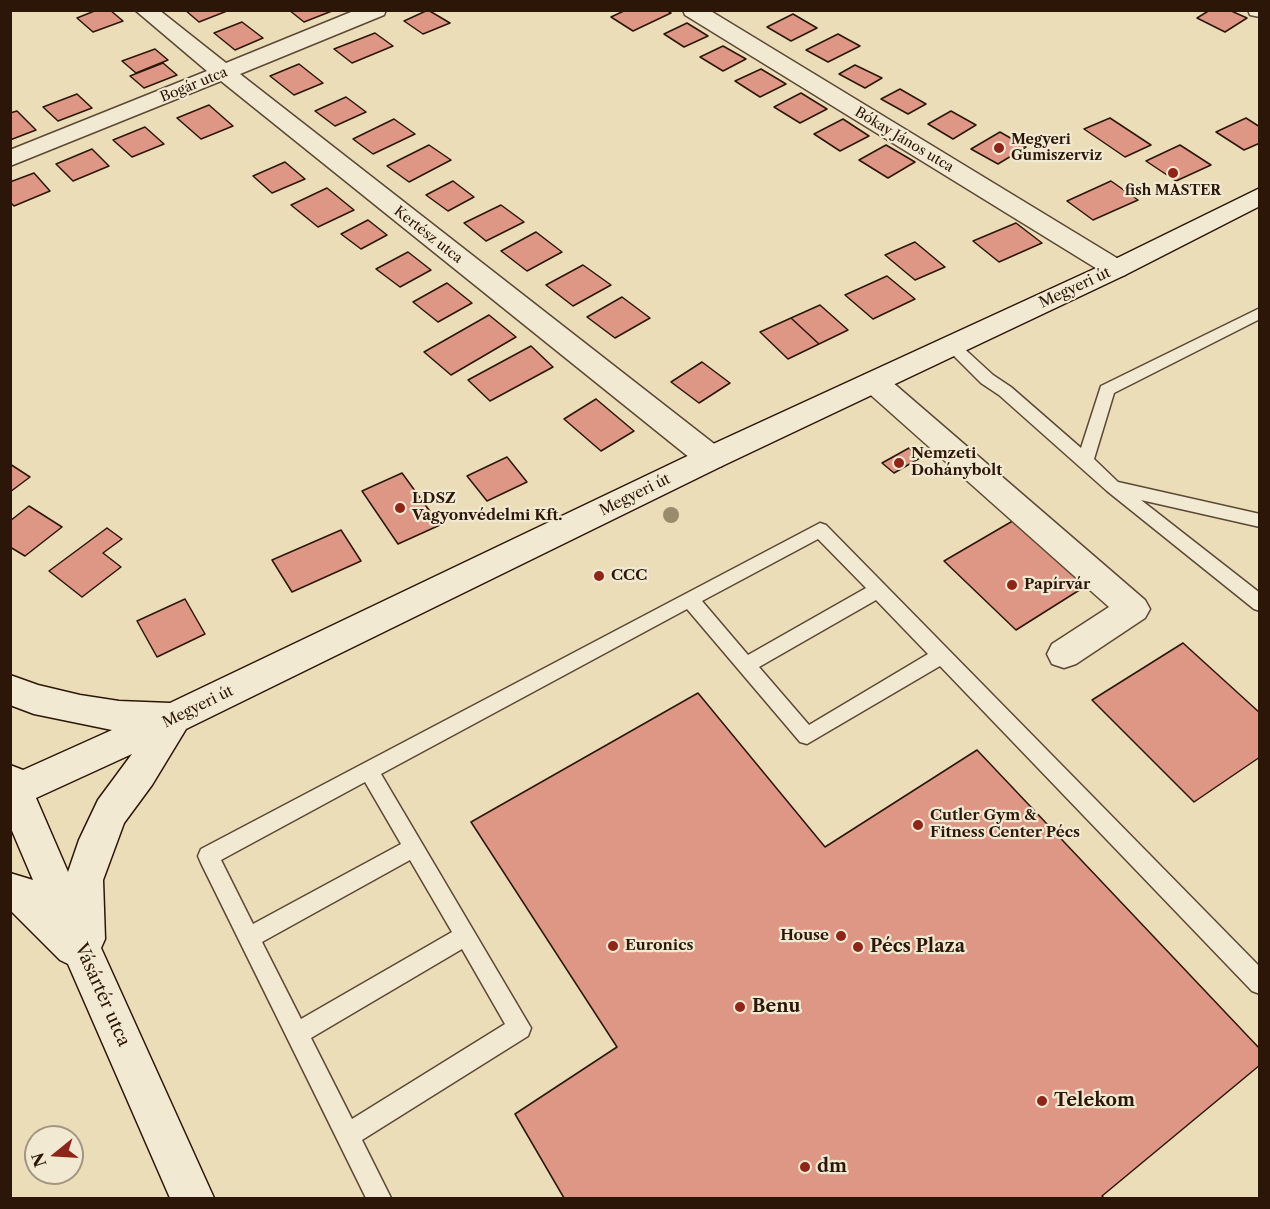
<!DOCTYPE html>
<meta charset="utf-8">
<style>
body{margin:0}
#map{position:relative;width:1270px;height:1209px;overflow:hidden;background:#eaddb8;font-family:"Libre Caslon Text",serif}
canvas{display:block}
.frame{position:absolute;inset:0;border:12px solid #2c1608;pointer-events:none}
.north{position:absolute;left:24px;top:1125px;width:60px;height:60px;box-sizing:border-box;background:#f1e9d1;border:2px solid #a29581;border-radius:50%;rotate:252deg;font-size:16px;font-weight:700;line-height:24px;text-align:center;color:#2c1608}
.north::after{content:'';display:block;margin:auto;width:21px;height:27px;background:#8f2418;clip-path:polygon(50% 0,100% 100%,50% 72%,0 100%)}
</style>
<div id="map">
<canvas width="1270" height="1209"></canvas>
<div class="frame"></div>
<div class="north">N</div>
</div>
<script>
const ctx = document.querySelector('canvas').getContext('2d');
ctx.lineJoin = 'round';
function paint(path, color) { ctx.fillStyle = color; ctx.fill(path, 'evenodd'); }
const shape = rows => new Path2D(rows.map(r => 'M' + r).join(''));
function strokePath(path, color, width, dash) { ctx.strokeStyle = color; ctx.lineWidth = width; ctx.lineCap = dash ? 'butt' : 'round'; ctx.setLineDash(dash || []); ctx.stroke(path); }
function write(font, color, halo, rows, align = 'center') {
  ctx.font = font + ' "Libre Caslon Text",serif'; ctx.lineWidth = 4.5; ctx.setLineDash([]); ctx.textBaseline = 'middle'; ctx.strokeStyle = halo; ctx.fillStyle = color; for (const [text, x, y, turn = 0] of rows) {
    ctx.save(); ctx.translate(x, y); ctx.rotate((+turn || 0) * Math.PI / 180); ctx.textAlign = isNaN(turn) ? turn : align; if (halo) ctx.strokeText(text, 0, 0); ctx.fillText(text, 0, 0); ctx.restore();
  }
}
const building = shape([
 [97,10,110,10,123,21,93,32,77,18,97,10],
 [185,10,227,10,227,11,199,22,185,10],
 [289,10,332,10,332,11,304,22,289,10],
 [428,10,450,23,423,34,404,21,428,10],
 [626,10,666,10,671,13,633,31,611,17,626,10],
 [1210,10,1229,10,1247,18,1225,32,1197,18,1210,10],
 [793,14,817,28,791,41,767,27,793,14],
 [242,22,263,38,235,50,214,33,242,22],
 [687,23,708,36,684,47,664,34,687,23],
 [375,33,393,46,352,63,334,49,375,33],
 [838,34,860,46,828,62,806,50,838,34],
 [723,46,746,59,723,71,700,57,723,46],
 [155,49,168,60,136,73,122,61,155,49],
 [163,63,177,75,144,88,130,76,163,63],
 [299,64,323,83,294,95,270,76,299,64],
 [855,65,882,78,865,88,839,74,855,65],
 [761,69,786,84,760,97,735,81,761,69],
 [900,89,926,104,908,114,881,99,900,89],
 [801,93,827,109,800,123,774,107,801,93],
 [77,94,92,108,58,121,43,107,77,94],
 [346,97,366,112,335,126,315,111,346,97],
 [209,105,233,126,201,139,177,118,209,105],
 [17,111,36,130,10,140,10,113,17,111],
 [951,111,976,125,953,139,928,124,951,111],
 [1110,118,1151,145,1125,157,1084,129,1110,118],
 [1246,118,1260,127,1260,143,1244,150,1216,132,1246,118],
 [394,119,415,134,373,154,353,139,394,119],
 [843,119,869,136,840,151,814,134,843,119],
 [145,127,164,144,132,157,113,140,145,127],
 [1000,132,1026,147,998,164,971,149,1000,132],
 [429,145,451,160,409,182,387,166,429,145],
 [886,145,915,162,888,178,859,160,886,145],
 [1180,145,1211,165,1176,181,1146,161,1180,145],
 [92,149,109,166,73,181,56,164,92,149],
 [285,162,305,179,272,193,253,176,285,162],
 [34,173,50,191,14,206,10,202,10,182,34,173],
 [453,181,474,197,448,211,426,195,453,181],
 [1111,181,1138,200,1093,220,1067,201,1111,181],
 [327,188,354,210,318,227,291,205,327,188],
 [501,205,524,222,486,241,464,223,501,205],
 [368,220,387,235,361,249,341,234,368,220],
 [1016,223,1042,243,999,262,973,241,1016,223],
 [536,232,562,252,527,271,501,251,536,232],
 [915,242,945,267,915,280,885,255,915,242],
 [408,252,431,270,400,287,376,269,408,252],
 [583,265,611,285,573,306,546,285,583,265],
 [887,276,915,299,873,319,845,295,887,276],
 [447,283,472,303,438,322,413,302,447,283],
 [622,297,650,318,615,338,587,317,622,297],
 [820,305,848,330,819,344,791,318,820,305],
 [489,315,516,337,451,375,424,352,489,315],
 [791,318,819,344,788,359,760,332,791,318],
 [531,346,553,367,490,401,468,380,531,346],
 [702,362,730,383,699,403,671,382,702,362],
 [596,399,634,431,601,451,564,419,596,399],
 [909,448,920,458,894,473,882,463,909,448],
 [507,457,527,482,487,501,467,476,507,457],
 [10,464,30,477,10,492,10,464],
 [402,473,440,525,398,544,362,491,402,473],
 [29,506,62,527,25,556,10,547,10,521,29,506],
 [1016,519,1089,584,1016,630,944,561,1016,519],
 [107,528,122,539,103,553,121,567,82,597,49,571,107,528],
 [341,530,361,561,292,592,272,560,341,530],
 [185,599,205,634,157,657,137,621,185,599],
 [1183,643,1260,713,1260,757,1194,802,1092,700,1183,643],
 [698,693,825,847,977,750,1260,1049,1260,1065,1102,1196,1104,1198,564,1198,515,1114,617,1047,471,822,698,693]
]);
const lane = shape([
 [1260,308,1260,319,1114,393,1094,459,1118,482,1260,514,1260,527,1141,500,1260,593,1260,611,1254,609,1107,491,999,395,981,383,944,346,947,342,957,342,993,375,1011,387,1081,448,1101,386,1260,308],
 [820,523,826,525,1260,967,1260,994,1252,991,940,666,807,744,800,742,687,609,381,774,531,1028,528,1036,362,1140,391,1198,366,1198,201,863,198,856,201,849,820,523],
 [818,539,866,588,748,655,702,601,818,539],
 [876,600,928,654,809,725,759,667,876,600],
 [365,782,401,844,253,924,221,860,365,782],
 [410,860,452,932,301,1019,262,942,410,860],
 [462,949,505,1024,352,1119,311,1038,462,949]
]);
const street = shape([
 [135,10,159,10,226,63,356,10,386,10,384,15,240,74,722,450,726,458,722,466,711,469,700,466,221,81,10,166,10,150,207,71,135,10],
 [683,10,709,10,1125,263,1129,269,1125,275,1116,278,1107,275,685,15,683,10],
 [1248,10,1260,10,1260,17,1250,15,1248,10],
 [874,372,884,375,1145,600,1150,609,1145,618,1076,664,1064,668,1052,664,1047,654,1052,644,1109,607,864,389,860,382,864,375,874,372]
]);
const secondary = shape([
 [1260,188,1260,206,1125,275,722,466,186,729,152,785,124,823,103,880,105,939,101,948,214,1198,170,1198,68,964,60,960,10,910,10,873,33,880,10,826,10,765,23,770,112,730,34,714,10,705,10,675,38,685,80,695,119,701,170,703,700,450,1107,263,1260,188],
 [132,754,98,800,79,840,68,872,36,798,132,754]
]);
const trees = [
 [671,515]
];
const markers = [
 [999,148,6,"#8f2418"],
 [1173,173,6,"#8f2418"],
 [899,463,6,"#8f2418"],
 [400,508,6,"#8f2418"],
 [599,576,6,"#8f2418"],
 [1012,585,6,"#8f2418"],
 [918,825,6,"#8f2418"],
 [841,936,6,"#8f2418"],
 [613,946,6,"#8f2418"],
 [858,947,6,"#8f2418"],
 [740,1007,6,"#8f2418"],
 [1042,1101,6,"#8f2418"],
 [805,1167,6,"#8f2418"]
];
const farStreetnames = [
 ["Bogár utca",194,85,-22],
 ["Bókay János utca",904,140,31],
 ["Kertész utca",428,235,38]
];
const farPoinames = [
 ["Megyeri",1011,140],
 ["Gumiszerviz",1011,156],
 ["fish MASTER",1173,191,"center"]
];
const streetNames = [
 ["Megyeri út",1075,288,-25],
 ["Megyeri út",635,495,-26],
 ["Megyeri út",198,707,-26]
];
const poiNames = [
 ["Nemzeti",911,454],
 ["Dohánybolt",911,471],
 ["LDSZ",412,499],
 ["Vagyonvédelmi Kft.",412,516],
 ["CCC",611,576],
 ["Papírvár",1024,585],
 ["Cutler Gym &",930,816],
 ["Fitness Center Pécs",930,833],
 ["House",829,936,"right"],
 ["Euronics",625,946]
];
const nearPoinames = [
 ["Pécs Plaza",870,947],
 ["Benu",752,1007],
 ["Telekom",1054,1101],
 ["dm",817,1167]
];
const nearStreetnames = [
 ["Vásártér utca",102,995,66]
];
paint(building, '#dd9784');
strokePath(building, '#2c1608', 1.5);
strokePath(lane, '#5c4834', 3);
strokePath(street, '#5c4834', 3);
strokePath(secondary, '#2c1608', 3);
paint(lane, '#f1e9d1');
paint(street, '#f1e9d1');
paint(secondary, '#f1e9d1');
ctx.fillStyle = '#998c6d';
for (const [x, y] of trees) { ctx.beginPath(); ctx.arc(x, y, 8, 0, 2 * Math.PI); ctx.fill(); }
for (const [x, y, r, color] of markers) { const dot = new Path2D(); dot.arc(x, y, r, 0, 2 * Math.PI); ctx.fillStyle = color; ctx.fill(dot); strokePath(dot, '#f1e9d1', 2); }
write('14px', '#2c1608', '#f1e9d1', farStreetnames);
write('bold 14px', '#2c1608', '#f1e9d1', farPoinames, 'left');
write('15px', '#2c1608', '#f1e9d1', streetNames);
write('bold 15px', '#2c1608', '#f1e9d1', poiNames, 'left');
write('bold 18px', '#2c1608', '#f1e9d1', nearPoinames, 'left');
write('18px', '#2c1608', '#f1e9d1', nearStreetnames);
</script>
